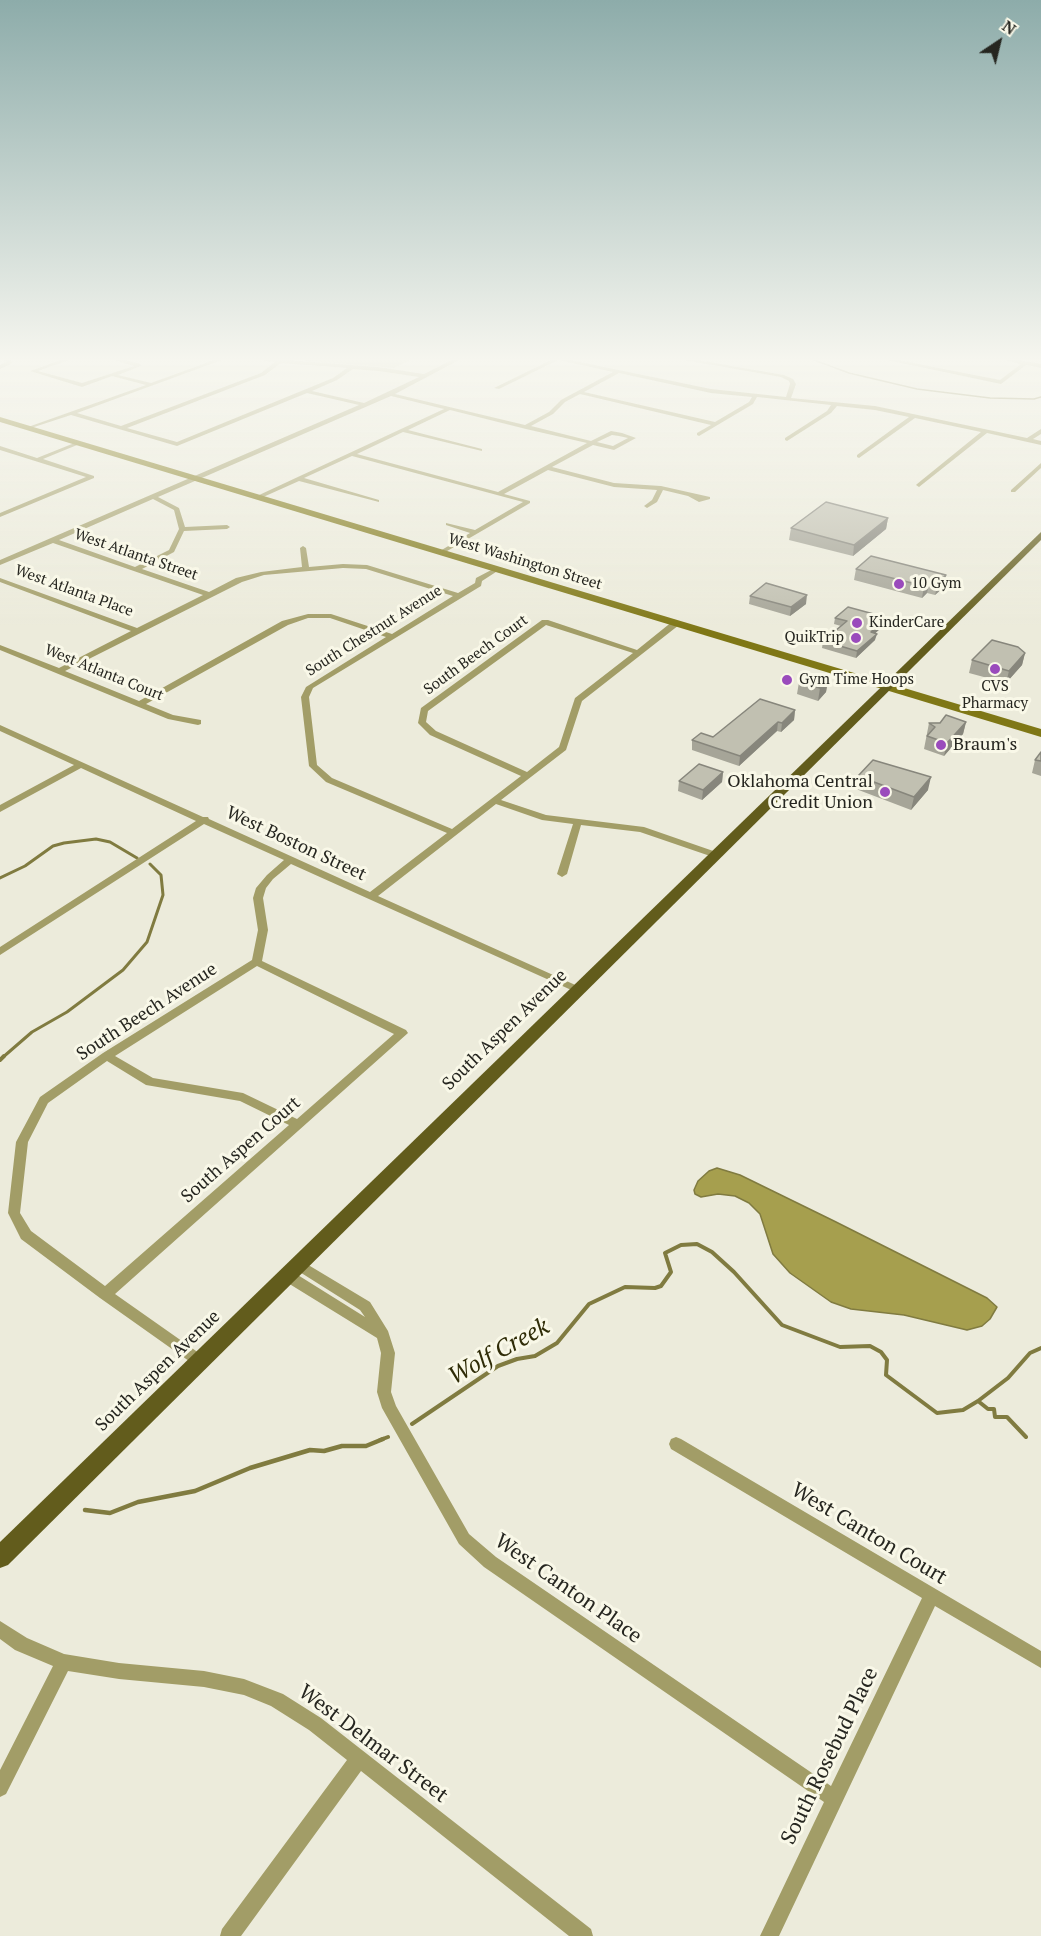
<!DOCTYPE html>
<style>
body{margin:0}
#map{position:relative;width:1041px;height:1936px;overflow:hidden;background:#ecebdb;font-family:"PT Serif",serif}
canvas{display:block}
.north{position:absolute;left:969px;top:12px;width:60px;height:60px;-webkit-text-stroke:4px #f9f8e8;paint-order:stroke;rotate:35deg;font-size:16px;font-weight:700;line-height:24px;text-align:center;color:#262620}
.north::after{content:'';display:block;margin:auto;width:21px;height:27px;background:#262620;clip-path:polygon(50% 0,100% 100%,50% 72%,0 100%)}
</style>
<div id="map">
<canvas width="1041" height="1936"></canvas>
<div class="north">N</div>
</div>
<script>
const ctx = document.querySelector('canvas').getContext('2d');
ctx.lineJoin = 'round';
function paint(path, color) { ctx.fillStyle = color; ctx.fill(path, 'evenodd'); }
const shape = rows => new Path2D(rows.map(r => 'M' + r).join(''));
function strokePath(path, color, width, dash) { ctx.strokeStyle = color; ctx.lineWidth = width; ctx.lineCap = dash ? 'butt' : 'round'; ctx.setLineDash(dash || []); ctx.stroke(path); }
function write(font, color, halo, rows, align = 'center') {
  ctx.font = font + ' "PT Serif",serif'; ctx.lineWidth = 6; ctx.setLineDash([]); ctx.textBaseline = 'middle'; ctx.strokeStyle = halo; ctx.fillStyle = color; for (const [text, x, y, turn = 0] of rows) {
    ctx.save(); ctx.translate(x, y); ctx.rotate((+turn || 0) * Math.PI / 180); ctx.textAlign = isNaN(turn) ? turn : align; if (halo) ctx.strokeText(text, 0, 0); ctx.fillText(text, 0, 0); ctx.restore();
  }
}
const green = shape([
 [301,360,410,360,394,368]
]);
const water = shape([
 [717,1168,740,1175,834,1221,987,1298,997,1307,990,1319,982,1326,967,1330,904,1315,851,1309,831,1302,790,1273,773,1254,760,1214,749,1203,735,1196,718,1194,701,1197,695,1194,694,1190,698,1181,709,1171,717,1168]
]);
const streamFar3 = shape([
 [814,360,849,373,917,389,990,398,1034,399,1041,397]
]);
const streamFar2 = shape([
 [0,878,25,866,53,846,64,843,96,839,110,842,137,858],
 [2,1058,32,1032,67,1012,123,970,147,942,163,895,161,875,150,864]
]);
const streamFar1 = shape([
 [0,1060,4,1056],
 [978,1401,988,1409,994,1409,995,1417,1007,1417,1026,1437],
 [412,1424,498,1366,517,1359,535,1356,557,1343,589,1304,625,1287,655,1288,661,1286,671,1272,665,1253,681,1245,697,1244,712,1252,734,1272,782,1325,840,1347,870,1346,881,1352,887,1360,886,1375,937,1413,963,1410,978,1401,1008,1378,1030,1353,1041,1348],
 [380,1440,388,1437]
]);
const stream = shape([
 [85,1510,110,1513,138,1502,195,1491,250,1468,310,1450,324,1451,342,1446,366,1446,383,1439]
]);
const street = shape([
 [3,360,10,360,12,362,9,365,0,369,0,365,6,362,3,360],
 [61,360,69,360,38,371,82,383,134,366,115,360,125,360,140,364,141,366,118,375,151,383,214,360,222,360,77,413,121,426,261,373,275,362,262,360,286,360,378,367,424,374,452,360,459,360,395,394,525,425,549,412,561,400,613,372,559,360,570,360,711,389,786,397,790,384,789,381,781,377,684,360,697,360,784,375,793,379,796,384,791,398,875,406,1027,438,1041,429,1041,434,1033,439,1041,441,1041,445,987,433,919,487,916,485,917,484,981,432,915,418,859,458,857,457,857,455,909,417,875,410,837,406,831,413,787,441,785,440,785,438,827,411,831,405,757,397,753,404,699,436,697,435,697,433,711,425,580,394,565,402,553,414,531,426,591,441,611,431,622,433,636,438,614,450,593,445,552,467,614,483,661,486,710,497,710,499,699,502,688,496,663,490,657,502,647,508,644,506,652,500,657,490,614,487,548,470,504,494,530,501,530,503,442,554,440,553,440,551,470,533,446,525,446,523,475,530,523,502,352,456,304,478,379,500,379,502,299,481,261,498,257,498,257,496,444,409,391,396,158,497,179,508,185,527,227,525,230,527,227,529,184,531,174,552,142,569,209,592,236,578,261,572,302,567,300,548,303,546,306,548,309,567,343,564,367,565,458,593,475,583,476,578,495,568,499,568,499,570,482,581,481,586,313,688,309,697,317,765,332,778,452,829,521,776,430,735,418,723,421,708,542,620,548,620,637,650,673,621,679,621,679,625,582,701,566,750,501,800,546,815,644,827,719,853,721,855,716,858,713,857,640,832,581,825,567,874,562,877,557,874,573,824,542,820,496,804,378,896,582,988,583,990,582,992,578,993,291,864,273,879,266,888,263,898,268,930,262,961,406,1030,408,1033,115,1294,206,1358,208,1362,206,1366,201,1368,196,1366,100,1298,21,1239,8,1213,16,1142,40,1097,103,1053,252,960,258,930,253,898,256,888,267,875,284,860,204,824,0,955,0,947,196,821,81,768,0,812,0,805,74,765,0,731,0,725,203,817,208,817,209,819,370,892,447,833,326,782,309,766,301,697,306,687,386,637,330,618,308,618,288,625,146,704,173,715,201,720,201,724,198,725,168,719,0,650,0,645,59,668,131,631,0,582,0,578,137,628,203,595,53,543,0,565,0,560,359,405,307,393,177,446,71,415,28,429,28,427,146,385,112,376,82,387,30,371,61,360],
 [281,363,347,368,333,378,177,442,127,428,265,375,281,363],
 [353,369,378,371,419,377,364,403,312,391,337,380,353,369],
 [619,373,711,393,752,397,749,402,715,422,584,392,619,373],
 [450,410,526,429,587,443,498,492,357,454,403,432,482,451,482,449,408,430,450,410],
 [612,435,619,436,628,438,613,446,597,442,612,435],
 [153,499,174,510,179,529,169,550,135,567,59,540,153,499],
 [343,568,366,569,453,596,392,634,331,614,308,614,282,621,139,701,65,671,242,582,264,575,343,568],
 [546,625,633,653,575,698,559,747,527,772,436,731,426,722,428,711,546,625],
 [257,966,394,1034,297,1119,243,1093,153,1078,115,1056,257,966],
 [107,1061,146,1085,240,1101,289,1125,105,1286,31,1231,20,1213,28,1142,48,1103,107,1061],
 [551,360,558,360,499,389,494,388,551,360],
 [887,360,898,360,1000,380,1021,364,1006,360,1018,360,1041,364,1041,368,1026,365,1001,384,887,360],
 [77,442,82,443,43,459,94,476,94,478,0,517,0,513,86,477,0,450,0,446,37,458,77,442],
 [1041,463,1041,468,1015,492,1011,492,1011,490,1041,463],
 [300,1260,370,1302,388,1331,395,1353,391,1392,396,1406,469,1534,496,1557,831,1786,922,1598,671,1449,669,1444,671,1439,676,1437,681,1439,1041,1651,1041,1668,935,1606,779,1936,760,1936,824,1802,484,1567,459,1544,382,1408,377,1392,381,1353,377,1338,283,1280,281,1276,283,1272,288,1271,293,1272,365,1317,360,1310,295,1269,293,1265,295,1261,300,1260],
 [0,1621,27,1638,64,1654,119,1663,204,1671,244,1679,283,1694,321,1718,591,1929,593,1936,569,1936,361,1771,241,1936,220,1936,222,1929,347,1760,309,1730,271,1706,244,1695,204,1687,119,1679,68,1671,6,1794,0,1797,0,1770,53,1666,15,1650,0,1639,0,1621]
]);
const secondary = shape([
 [0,417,1041,729,1041,737,0,422,0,417]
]);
const primary = shape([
 [1041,532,1041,540,8,1565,0,1568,0,1542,1041,532]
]);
const wall = shape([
 [888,518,886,529,853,556,789,540,791,528],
 [856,569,946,575,944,587,935,595,927,593,922,598,854,580],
 [750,596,806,604,790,616,749,604],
 [835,618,880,621,882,621,881,628,875,633,875,640,856,658,822,648,823,641,841,626,834,624],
 [1025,653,1022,665,1006,683,969,673,972,660],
 [828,680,826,692,818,701,797,694,799,682],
 [795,710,794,720,781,732,777,731,739,766,692,750,692,740,713,737],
 [966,722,963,734,944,756,924,749,929,723],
 [1041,752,1041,776,1032,773,1035,760],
 [723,772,722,782,702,800,678,791,679,781],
 [858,776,928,790,911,810,856,789]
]);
const shadedWall = shape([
 [888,518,886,529,853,556,854,545],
 [946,575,944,587,935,595,938,583],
 [930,581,927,593,922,598,924,586],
 [807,595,806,604,790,616,791,607],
 [882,621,881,628,869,639,871,632],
 [877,634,875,640,856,658,857,651],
 [1025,653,1022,665,1006,683,1009,671],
 [828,680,826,692,818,701,820,688],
 [795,710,794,720,781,732,782,723],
 [778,722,777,731,739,766,740,756],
 [966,722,963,734,944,756,947,743],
 [723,772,722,782,702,800,703,790],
 [931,777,928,790,911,810,914,797]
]);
const building = shape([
 [826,502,888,518,854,545,791,528,826,502],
 [871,556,946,575,938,583,930,581,924,586,856,569,871,556],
 [766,583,807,595,791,607,750,596,766,583],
 [848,607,881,616,876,620,882,621,871,632,877,634,857,651,823,641,847,621,835,618,848,607],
 [992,640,1018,647,1025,653,1009,671,972,660,992,640],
 [808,674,828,680,820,688,799,682,808,674],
 [760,699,795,710,782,723,778,722,740,756,692,740,701,733,713,737,760,699],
 [946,715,966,722,947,743,927,736,935,727,929,723,940,723,946,715],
 [1041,752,1041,761,1035,760,1041,752],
 [873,760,931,777,914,797,858,776,873,760],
 [699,764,723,772,703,790,679,781,699,764]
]);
const markers = [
 [899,584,6,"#9a4bbc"],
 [857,623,6,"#9a4bbc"],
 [856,638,6,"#9a4bbc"],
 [995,669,6,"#9a4bbc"],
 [787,680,6,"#9a4bbc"],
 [941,745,6,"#9a4bbc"],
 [885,792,6,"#9a4bbc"]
];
const farStreetnames = [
 ["West Atlanta Street",136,555,19],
 ["West Washington Street",525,562,17],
 ["West Atlanta Place",74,591,20],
 ["South Chestnut Avenue",374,631,-32],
 ["South Beech Court",476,655,-36],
 ["West Atlanta Court",104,673,22]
];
const farPoinames = [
 ["10 Gym",911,584],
 ["KinderCare",869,623],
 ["QuikTrip",844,638,"right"],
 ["Gym Time Hoops",799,680],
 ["CVS",995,687,"center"],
 ["Pharmacy",995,704,"center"]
];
const poiNames = [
 ["Braum's",953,745],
 ["Oklahoma Central",873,782,"right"],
 ["Credit Union",873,803,"right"]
];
const streetNames = [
 ["West Boston Street",296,844,25],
 ["South Beech Avenue",147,1012,-33],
 ["South Aspen Avenue",505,1030,-44],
 ["South Aspen Court",241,1150,-41],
 ["South Aspen Avenue",158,1371,-44]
];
const nearStreetnames = [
 ["West Canton Court",869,1534,31],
 ["West Canton Place",568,1589,35],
 ["West Delmar Street",373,1744,37],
 ["South Rosebud Place",830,1756,-64]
];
const nearWaternames = [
 ["Wolf Creek",499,1352,-29]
];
paint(green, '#c5c190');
paint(water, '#a69f4e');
strokePath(water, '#807b40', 1.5);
strokePath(streamFar3, '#807b40', 1.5);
strokePath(streamFar2, '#807b40', 3);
strokePath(streamFar1, '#807b40', 4);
strokePath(stream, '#807b40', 4.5);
paint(street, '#a29d67');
paint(secondary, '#7f7716');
paint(primary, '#625c1c');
paint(wall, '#a6a598');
paint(shadedWall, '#87867c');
paint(building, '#c1c0b1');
strokePath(building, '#87867c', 1.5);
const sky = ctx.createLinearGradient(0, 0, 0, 631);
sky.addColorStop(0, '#8dacaa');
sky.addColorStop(0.57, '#f6f6ef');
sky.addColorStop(1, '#f6f6ef00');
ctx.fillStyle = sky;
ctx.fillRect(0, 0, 1041, 631);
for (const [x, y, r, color] of markers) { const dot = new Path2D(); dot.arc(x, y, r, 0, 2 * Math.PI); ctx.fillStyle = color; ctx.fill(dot); strokePath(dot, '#f9f8e8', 2); }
write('15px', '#262620', '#f9f8e8', farStreetnames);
write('15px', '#262620', '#f9f8e8', farPoinames, 'left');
write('18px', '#262620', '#f9f8e8', poiNames, 'left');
write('18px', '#262620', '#f9f8e8', streetNames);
write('21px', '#262620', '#f9f8e8', nearStreetnames);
write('italic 24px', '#2f2c07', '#f9f8e8', nearWaternames);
</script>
